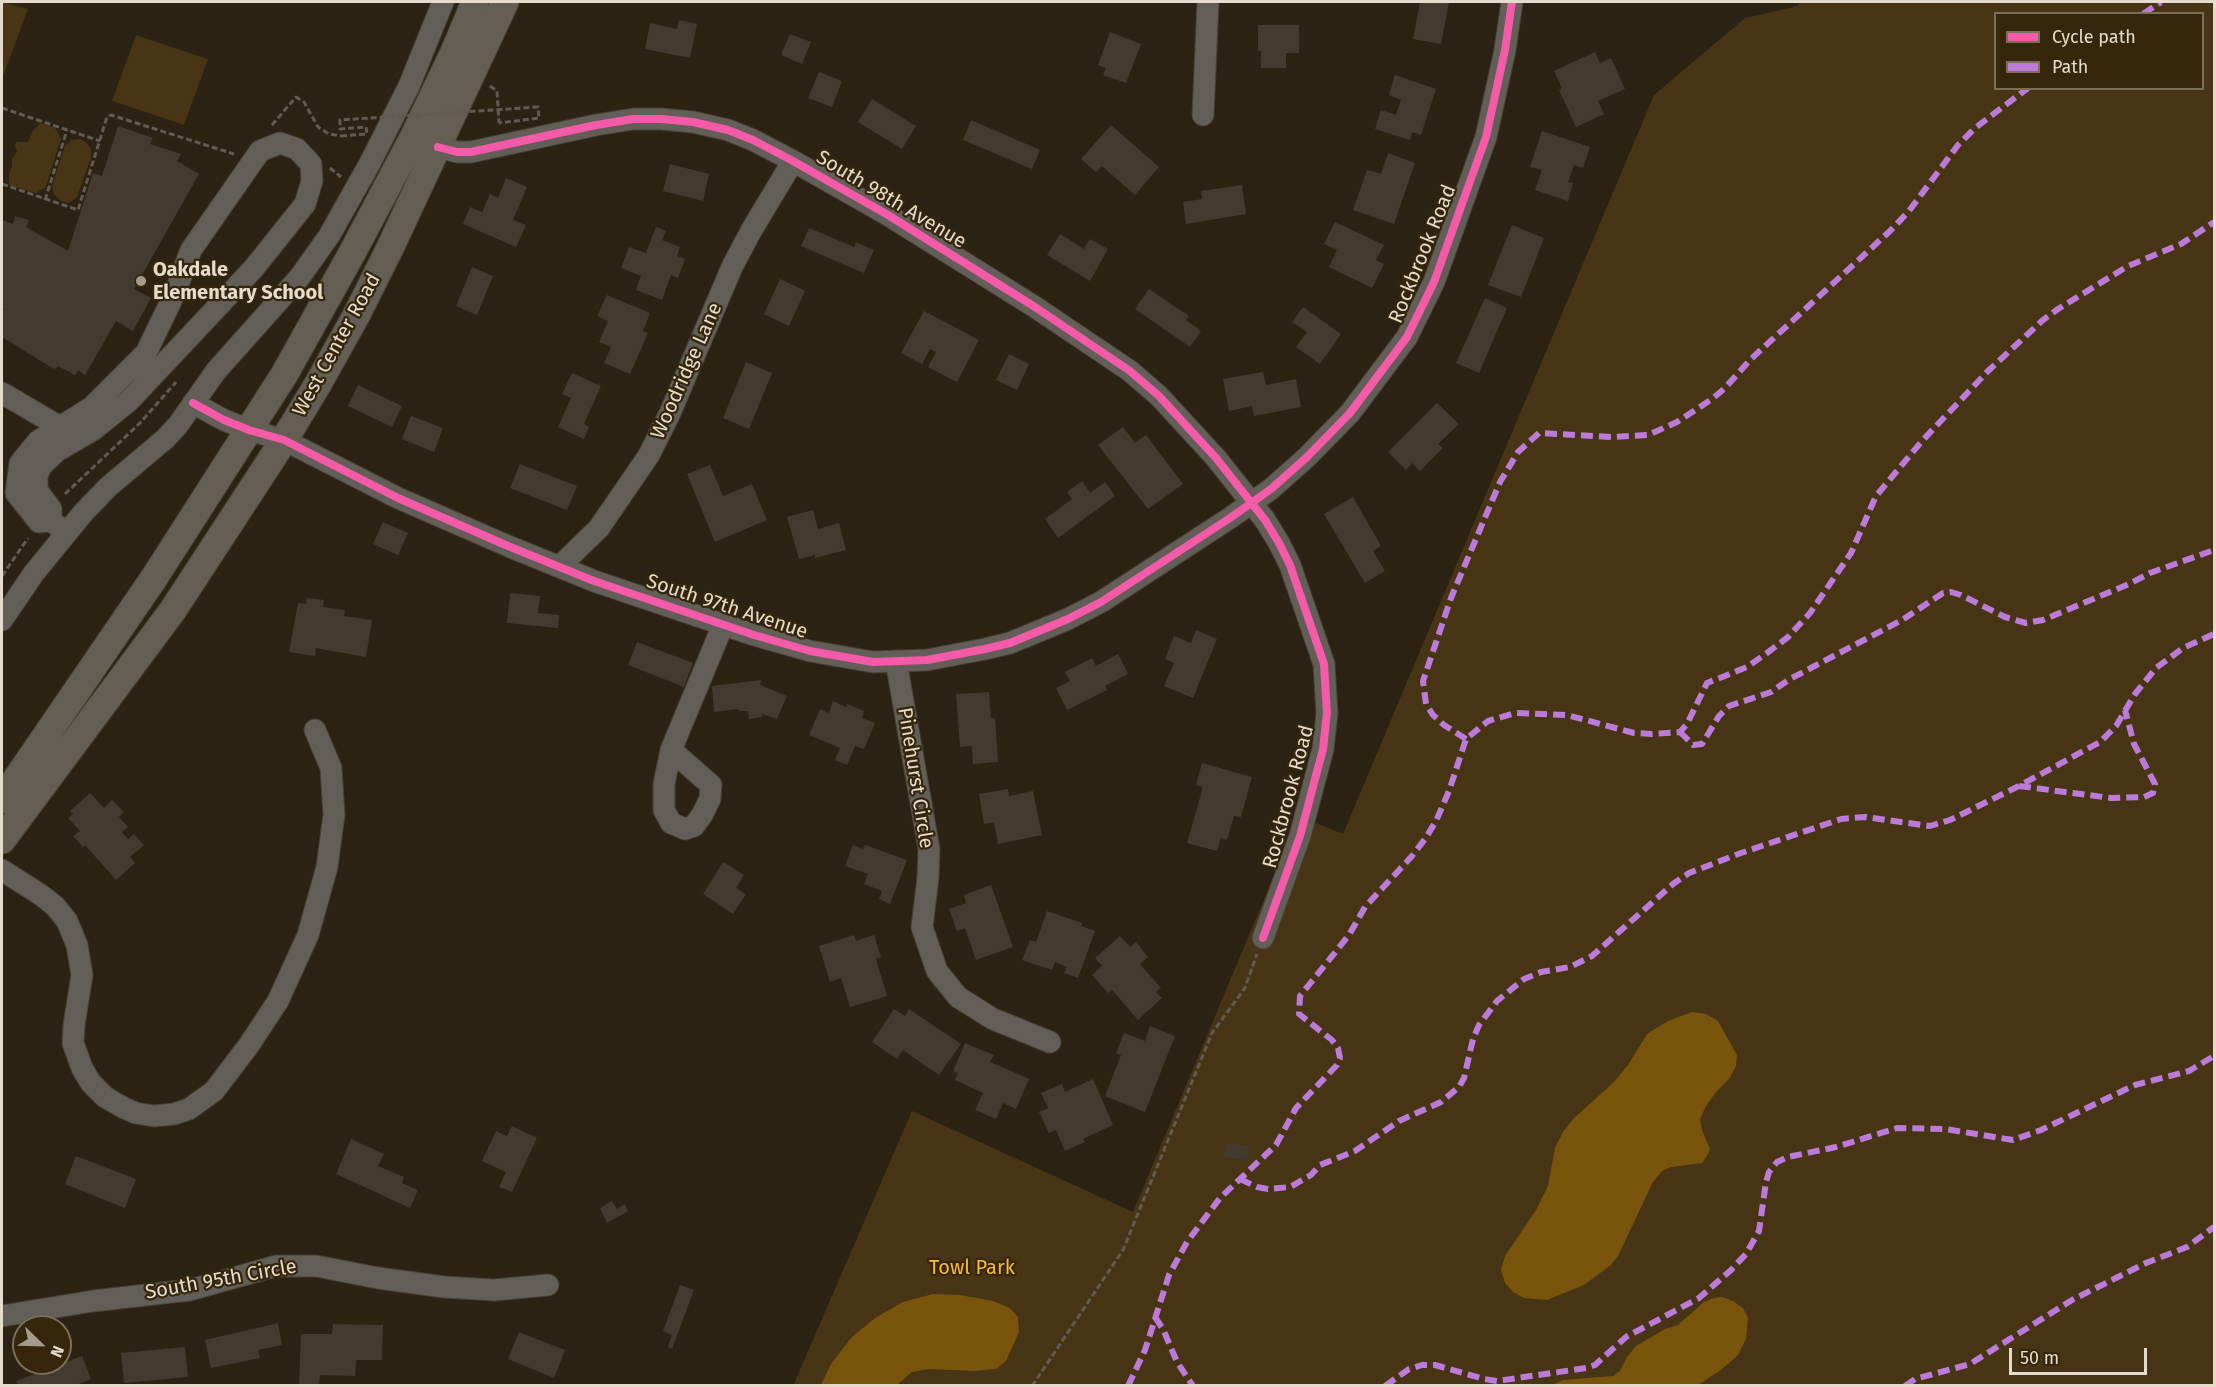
<!DOCTYPE html>
<style>
body{margin:0}
#map{position:relative;width:2216px;height:1387px;overflow:hidden;background:#2c2315;font-family:"Fira Sans",sans-serif}
canvas{display:block}
.frame{position:absolute;inset:0;border:3px solid #e5dccd;pointer-events:none}
.legend{position:absolute;left:1994px;top:12px;width:210px;height:78px;box-sizing:border-box;background:#35260c;border:2px solid #7b6f59;margin:0;padding:8px 10px;list-style:none;font-size:18px;color:#e5dccd}
.legend li{display:flex;align-items:center;gap:12px;height:30px}
.legend b{width:30px;border:2px solid #7b6f59}
.north{position:absolute;left:12px;top:1315px;width:60px;height:60px;box-sizing:border-box;background:#35260c;border:2px solid #7b6f59;border-radius:50%;rotate:113deg;font-size:16px;font-weight:700;line-height:24px;text-align:center;color:#e5dccd}
.north::after{content:'';display:block;margin:auto;width:21px;height:27px;background:#a49b8d;clip-path:polygon(50% 0,100% 100%,50% 72%,0 100%)}
.scale{position:absolute;left:2009px;top:1348px;width:138px;height:27px;box-sizing:border-box;border:3px solid #e5dccd;border-top:0;padding-left:8px;font-size:18px;line-height:21px;white-space:nowrap;color:#e5dccd;-webkit-text-stroke:4px #35260c;paint-order:stroke}
</style>
<div id="map">
<canvas width="2216" height="1387"></canvas>
<div class="frame"></div>
<ul class="legend">
<li><b style="height:8px;background:#f35aa7"></b>Cycle path</li>
<li><b style="height:8px;background:#bd7bd9"></b>Path</li>
</ul>
<div class="north">N</div>
<div class="scale">50 m</div>
</div>
<script>
const ctx = document.querySelector('canvas').getContext('2d');
ctx.lineJoin = 'round';
function paint(path, color) { ctx.fillStyle = color; ctx.fill(path, 'evenodd'); }
const shape = rows => new Path2D(rows.map(r => 'M' + r).join(''));
function strokePath(path, color, width, dash) { ctx.strokeStyle = color; ctx.lineWidth = width; ctx.lineCap = dash ? 'butt' : 'round'; ctx.setLineDash(dash || []); ctx.stroke(path); }
function write(font, color, halo, rows, align = 'center') {
  ctx.font = font + ' "Fira Sans",sans-serif'; ctx.lineWidth = 4.5; ctx.setLineDash([]); ctx.textBaseline = 'middle'; ctx.strokeStyle = halo; ctx.fillStyle = color; for (const [text, x, y, turn = 0] of rows) {
    ctx.save(); ctx.translate(x, y); ctx.rotate((+turn || 0) * Math.PI / 180); ctx.textAlign = isNaN(turn) ? turn : align; if (halo) ctx.strokeText(text, 0, 0); ctx.fillText(text, 0, 0); ctx.restore();
  }
}
const green = shape([
 [2,2,28,9,2,79],
 [1800,2,2214,2,2214,1385,793,1386,912,1111,1133,1212,1299,816,1343,834,1654,95,1745,18,1798,6],
 [1996,14,2202,14,2202,88,1996,88],
 [136,35,208,59,184,125,112,101],
 [40,123,55,128,61,138,47,184,45,188,36,193,9,185,9,174,12,167,12,159,17,152,15,145,16,142,28,142,33,131],
 [79,139,86,142,91,149,91,158,77,197,69,203,61,201,54,194,52,186,65,146,71,140]
]);
const water = shape([
 [1692,1012,1706,1014,1718,1021,1737,1055,1736,1066,1729,1079,1716,1092,1706,1106,1700,1119,1702,1130,1710,1149,1707,1156,1702,1163,1671,1167,1662,1171,1653,1182,1618,1256,1611,1265,1584,1285,1547,1300,1524,1298,1513,1292,1505,1283,1501,1270,1505,1256,1536,1210,1548,1186,1555,1148,1563,1132,1573,1119,1614,1082,1628,1065,1647,1034,1668,1021],
 [933,1294,960,1295,993,1301,1010,1308,1018,1317,1019,1332,1006,1361,996,1369,975,1371,929,1369,912,1372,897,1385,821,1385,831,1364,851,1338,875,1318,903,1302],
 [1722,1297,1733,1301,1743,1308,1748,1318,1746,1339,1738,1355,1721,1370,1698,1385,1552,1385,1563,1380,1613,1376,1620,1371,1627,1357,1636,1346,1665,1329,1678,1325,1704,1302,1714,1298]
]);
const building = shape([
 [1420,2,1449,2,1441,44,1413,39],
 [679,20,697,24,690,58,645,49,650,23,677,29],
 [1258,25,1299,25,1299,53,1286,53,1286,68,1261,68,1261,51,1258,51],
 [1110,32,1141,44,1126,83,1103,75,1106,68,1098,65],
 [790,34,811,42,802,64,781,55],
 [1595,52,1600,63,1611,58,1625,89,1598,101,1604,114,1576,127,1559,90,1562,88,1554,71],
 [819,72,842,81,832,107,808,98],
 [1395,75,1436,89,1421,135,1412,132,1410,140,1375,129,1381,110,1396,115,1401,100,1389,95],
 [872,99,916,126,902,149,858,122],
 [971,120,1040,150,1032,169,963,140],
 [1111,125,1159,167,1135,195,1102,166,1096,172,1081,159],
 [118,126,153,138,150,144,181,154,177,161,199,174,134,289,151,298,133,331,116,321,85,375,78,370,75,375,58,366,54,369,2,337,2,313,4,309,2,307,2,220,13,224,15,216,29,220,26,227,68,251,93,173,102,176],
 [1542,131,1590,147,1583,168,1574,165,1568,182,1573,183,1568,201,1535,190,1542,170,1530,167],
 [1388,153,1415,163,1394,224,1353,210,1367,170,1381,174],
 [670,164,709,174,703,201,663,191],
 [506,178,527,187,513,220,526,225,516,247,463,224,470,207,482,212,490,194,498,198],
 [1242,185,1246,214,1186,224,1183,202,1202,199,1201,191],
 [1335,222,1384,245,1376,260,1384,264,1372,288,1329,267,1337,250,1324,244],
 [1512,225,1544,238,1521,297,1488,285],
 [656,227,666,231,662,240,680,247,677,256,685,259,678,278,671,275,662,300,636,290,641,276,621,268,629,247,646,253],
 [809,228,854,247,856,242,874,250,864,273,801,246],
 [1060,234,1084,249,1090,239,1108,249,1090,281,1047,255],
 [472,267,493,276,477,315,456,306],
 [780,279,805,291,789,326,764,314],
 [1149,289,1189,316,1186,320,1201,331,1190,347,1135,309],
 [607,295,650,313,643,331,648,333,630,374,604,363,611,347,599,342,608,321,597,316],
 [1485,298,1507,308,1479,373,1456,363],
 [1303,307,1341,334,1320,364,1296,347,1307,332,1292,322],
 [924,311,979,340,957,382,928,367,936,352,930,349,922,364,901,353],
 [1009,354,1029,364,1017,390,996,380],
 [746,362,772,373,749,429,723,418],
 [1263,372,1266,385,1296,379,1301,407,1254,416,1252,406,1229,411,1223,379],
 [572,373,601,386,584,424,589,427,584,439,558,427,571,398,562,394],
 [358,385,402,406,392,427,348,406],
 [1437,403,1459,424,1438,444,1443,448,1420,471,1412,463,1406,470,1388,452],
 [411,416,443,428,434,452,402,439],
 [1123,427,1135,443,1146,435,1183,484,1148,509,1098,445],
 [520,464,577,486,567,510,510,488],
 [710,465,723,496,752,484,767,520,715,542,687,474],
 [1082,481,1090,493,1105,482,1115,496,1058,538,1045,519,1072,499,1067,492],
 [1353,497,1381,546,1373,551,1385,571,1365,583,1324,514],
 [813,510,818,529,839,523,846,550,815,558,815,555,799,559,787,517],
 [383,522,408,533,398,555,373,544],
 [510,593,540,596,538,613,559,615,558,628,507,623],
 [307,598,324,600,323,607,345,610,344,616,372,620,366,657,316,648,315,656,289,652,298,603,306,604],
 [1196,630,1217,639,1193,698,1164,686,1174,663,1165,659,1174,636,1191,643],
 [637,642,693,663,684,687,628,665],
 [1118,654,1128,674,1105,686,1107,690,1067,710,1056,688,1070,681,1065,672,1092,658,1096,666],
 [761,680,760,685,787,696,777,719,762,714,762,717,749,719,748,711,740,711,738,709,714,712,712,686],
 [989,692,991,718,995,718,998,762,973,764,972,746,960,747,956,694],
 [833,701,846,707,847,704,864,711,862,718,875,723,864,749,855,746,847,765,835,760,840,748,809,735,820,709,829,713],
 [1202,763,1252,777,1241,817,1234,816,1227,840,1221,838,1217,851,1187,843,1203,787,1196,785],
 [1008,789,1009,796,1033,791,1042,835,998,844,994,822,984,824,979,794],
 [90,793,104,808,112,800,124,812,119,817,128,827,122,832,128,839,134,834,144,845,130,857,135,863,116,880,85,845,83,847,73,836,80,831,68,818,73,814,70,811],
 [853,845,863,849,865,845,907,860,890,904,879,899,882,891,864,884,868,874,845,866],
 [723,862,744,875,736,888,746,894,733,914,703,894],
 [991,885,1013,947,976,960,965,928,957,931,949,909,966,903,964,895],
 [1047,911,1082,923,1081,926,1095,931,1078,978,1064,973,1067,967,1055,962,1052,970,1022,960,1030,940,1036,942],
 [854,935,856,941,874,935,881,957,876,959,887,996,850,1007,841,978,830,982,819,946],
 [1120,936,1130,947,1136,942,1148,957,1140,964,1161,988,1156,992,1162,998,1138,1020,1112,990,1108,993,1092,975,1102,966,1095,958],
 [894,1009,905,1016,909,1009,961,1044,939,1075,903,1050,897,1059,872,1042],
 [1150,1026,1175,1036,1145,1112,1105,1096,1121,1055,1116,1053,1124,1033,1145,1041],
 [965,1043,994,1055,990,1062,1029,1079,1016,1109,1003,1103,996,1119,975,1110,983,1093,955,1080,958,1073,953,1071],
 [1093,1079,1113,1125,1083,1139,1085,1142,1065,1151,1056,1130,1049,1133,1039,1112,1048,1108,1041,1093,1062,1084,1065,1092],
 [512,1126,537,1138,512,1192,499,1187,506,1172,482,1161,496,1131,507,1136],
 [351,1139,384,1154,378,1166,404,1177,402,1183,418,1190,410,1208,336,1174],
 [1225,1143,1249,1146,1248,1160,1224,1157],
 [76,1156,136,1179,125,1208,65,1184],
 [612,1201,617,1209,625,1204,628,1211,607,1223,600,1208],
 [680,1285,694,1290,672,1349,668,1347,672,1335,663,1331],
 [278,1323,282,1345,258,1350,260,1358,211,1368,205,1340],
 [333,1324,383,1325,382,1360,356,1360,355,1376,320,1375,319,1386,299,1386,301,1334,332,1334],
 [519,1332,565,1350,554,1378,508,1359],
 [185,1347,188,1377,124,1383,121,1353],
 [82,1356,91,1379,74,1386,18,1386,16,1381]
]);
const path = shape([
 [490,86,497,91,499,123],
 [2,108,100,141],
 [272,125,296,97,304,102,318,127,329,134,341,136],
 [330,168,341,177],
 [2,184,78,210,107,117,111,115,234,154],
 [45,200,67,130],
 [65,494,140,423,176,382],
 [2,576,28,538],
 [1032,1386,1123,1250,1212,1033,1245,988,1257,954]
]);
const minor = shape([
 [1203,115,1208,2],
 [438,147,457,152,471,152,596,125,633,119,661,119,693,122,728,130,753,140,793,161,888,215,1035,307,1130,371,1159,396,1216,458,1265,520,1279,543,1290,565,1324,664,1327,713,1323,749,1300,836,1263,938],
 [2,393,60,427],
 [193,403,224,420,249,430,284,440,398,498,508,546,594,581,754,635,810,651,873,662,927,660,985,649,1010,643,1068,619,1101,602,1230,518,1271,489,1307,457,1350,413,1407,337,1434,282,1486,137,1505,50,1512,2],
 [51,521,51,509,37,490,37,476,41,466,57,451,93,430,129,401,254,268,305,204,312,181,311,164,297,149,280,143,260,151,191,250,174,295,146,353,92,407,38,441,20,463,16,493,39,522,51,521,66,532],
 [560,566,599,528,649,455,670,413,732,267,751,231,793,161],
 [2,620,34,573,83,513,108,487,165,439,178,425,216,371,299,278,329,236,370,163,409,86,443,2],
 [896,661,929,849,928,878,922,927,937,971,958,997,993,1019,1050,1042],
 [671,750,711,785,710,799,702,815,694,826,685,829,671,823,664,810,664,784,671,750,723,625],
 [2,870,41,895,55,906,67,921,77,945,82,975,74,1025,73,1043,82,1068,91,1083,105,1097,124,1108,136,1113,154,1116,174,1114,189,1109,214,1091,249,1045,278,1001,308,935,327,867,334,815,331,768,315,730],
 [2,1316,93,1301,190,1290,276,1266,316,1266,378,1278,444,1287,494,1290,548,1285]
]);
const major = shape([
 [2,800,154,578,284,375,351,255,413,138,455,50,475,2],
 [2,840,173,610,284,440,318,384,357,314,390,248,505,2]
]);
const pathBridge = shape([
 [341,136,367,134,366,127,340,129,340,120,538,107,539,118,499,123]
]);
const quiet = shape([
 [2143,14,2161,2],
 [1680,732,1693,745,1702,744,1719,716,1729,706,1771,692,1790,679,1902,620,1943,593,1951,592,1961,595,2005,617,2026,623,2043,620,2129,584,2150,573,2214,550],
 [1466,739,1444,725,1433,715,1426,704,1423,681,1451,598,1500,482,1518,452,1539,433,1612,437,1648,435,1677,422,1712,399,1724,389,1751,359,1890,231,1909,211,1958,145,1975,128,2028,88],
 [2019,786,2111,798,2144,797,2153,793,2155,784,2134,744,2125,710],
 [1240,1179,1257,1187,1268,1189,1290,1187,1311,1175,1320,1165,1355,1151,1399,1121,1441,1102,1459,1087,1464,1078,1473,1039,1479,1025,1497,1001,1524,979,1541,972,1570,967,1592,956,1673,884,1689,873,1741,853,1841,819,1865,817,1930,826,1950,820,2019,786,2100,742,2116,726,2135,694,2156,668,2183,648,2214,634],
 [1155,1317,1163,1329,1177,1362,1193,1386],
 [1128,1386,1145,1350,1169,1275,1187,1242,1220,1198,1276,1145,1296,1108,1337,1065,1340,1058,1338,1048,1332,1040,1299,1014,1300,996,1349,935,1365,907,1412,856,1425,839,1436,821,1449,791,1466,739,1488,721,1515,713,1567,715,1634,733,1652,734,1680,732,1687,724,1707,683,1747,667,1767,653,1788,637,1810,613,1851,553,1876,496,1922,441,1988,371,2043,320,2058,309,2128,266,2181,244,2214,222],
 [1385,1386,1409,1369,1422,1365,1435,1365,1484,1379,1497,1381,1586,1368,1595,1365,1626,1337,1699,1298,1731,1270,1746,1254,1759,1231,1766,1182,1769,1172,1777,1162,1788,1157,1836,1147,1897,1128,1945,1129,2013,1140,2041,1130,2135,1085,2189,1071,2214,1056],
 [1905,1386,1915,1379,1970,1364,2072,1300,2146,1263,2187,1247,2214,1227]
]);
const cycleway = shape([
 [438,147,457,152,471,152,596,125,633,119,661,119,693,122,728,130,753,140,793,161,888,215,1035,307,1130,371,1159,396,1216,458,1265,520,1279,543,1290,565,1324,664,1327,713,1323,749,1300,836,1263,938],
 [193,403,224,420,249,430,284,440,398,498,508,546,594,581,754,635,810,651,873,662,927,660,985,649,1010,643,1068,619,1101,602,1230,518,1271,489,1307,457,1350,413,1407,337,1434,282,1486,137,1505,50,1512,2]
]);
const markers = [
 [141,281,6,"#a49b8d"]
];
const streetNames = [
 ["South 98th Avenue",891,200,31],
 ["Rockbrook Road",1423,254,-68],
 ["West Center Road",337,345,-61],
 ["Woodridge Lane",687,371,-66],
 ["South 97th Avenue",727,607,18],
 ["Pinehurst Circle",915,778,81],
 ["Rockbrook Road",1289,797,-75],
 ["South 95th Circle",221,1280,-10]
];
const poiNames = [
 ["Oakdale",153,270],
 ["Elementary School",153,293]
];
const parkNames = [
 ["Towl Park",972,1268]
];
paint(green, '#483515');
paint(water, '#78540c');
paint(building, '#433b30');
strokePath(minor, '#484034', 23);
strokePath(major, '#484034', 29);
strokePath(path, '#615b54', 3, [6, 3]);
strokePath(minor, '#635e57', 21);
strokePath(major, '#645e54', 27);
strokePath(pathBridge, '#615b54', 3, [6, 3]);
strokePath(quiet, '#bd7bd9', 6, [12, 6]);
strokePath(cycleway, '#f35aa7', 8);
for (const [x, y, r, color] of markers) { const dot = new Path2D(); dot.arc(x, y, r, 0, 2 * Math.PI); ctx.fillStyle = color; ctx.fill(dot); strokePath(dot, '#35260c', 2); }
write('20px', '#e5dccd', '#35260c', streetNames);
write('bold 20px', '#e5dccd', '#35260c', poiNames, 'left');
write('20px', '#fbb93c', '#35260c', parkNames);
</script>
